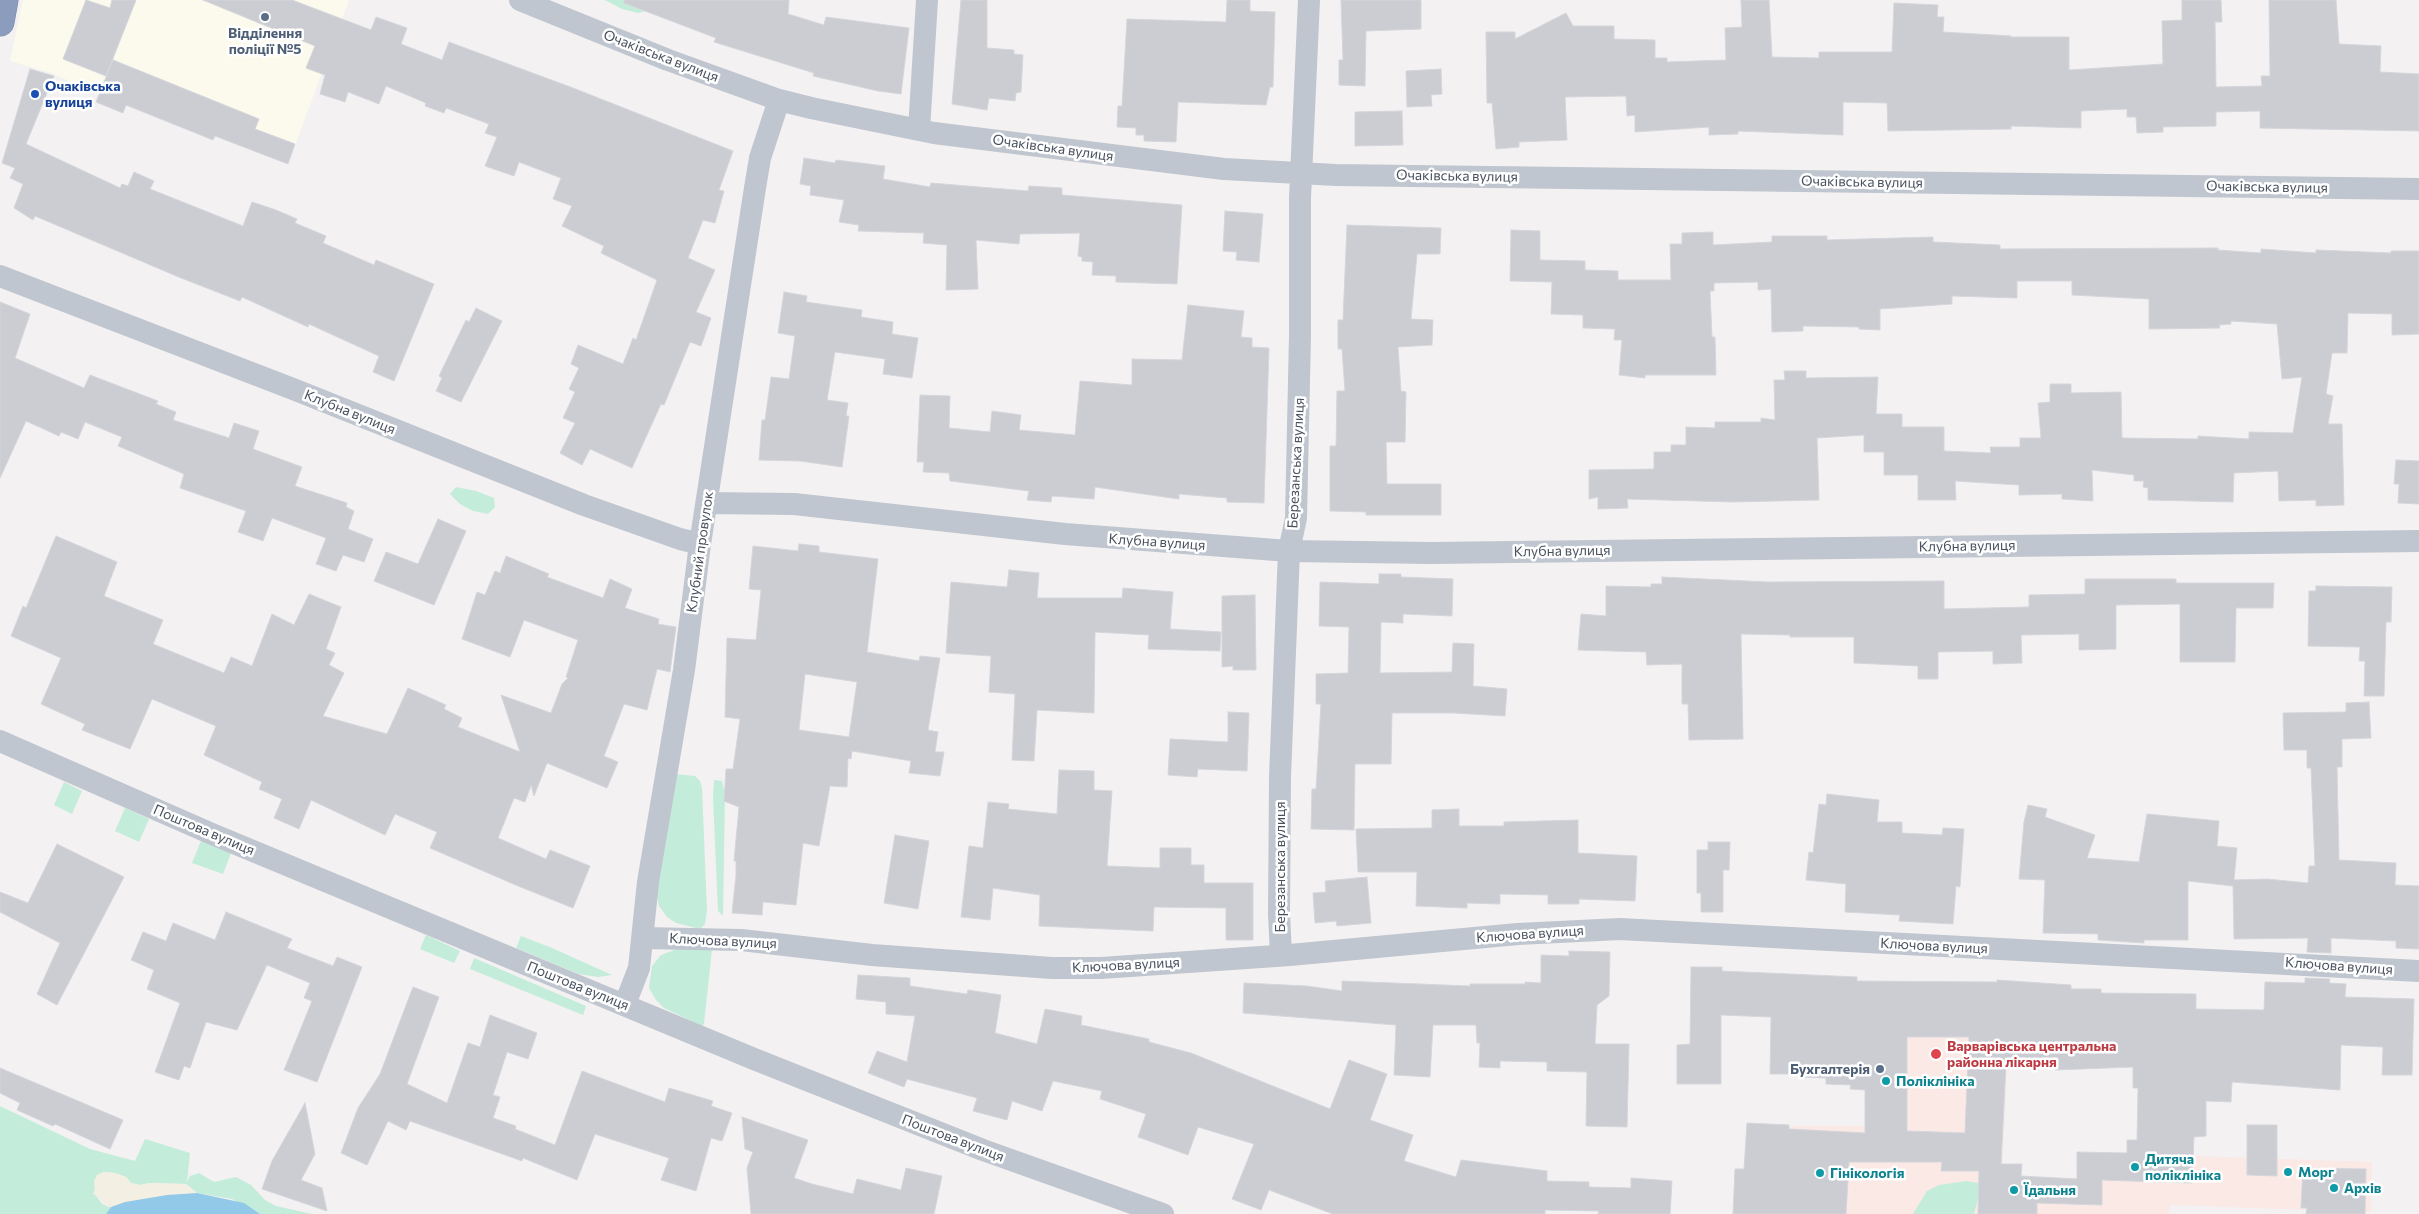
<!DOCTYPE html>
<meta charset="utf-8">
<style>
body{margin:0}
canvas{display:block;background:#f3f1f1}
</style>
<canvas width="2419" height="1214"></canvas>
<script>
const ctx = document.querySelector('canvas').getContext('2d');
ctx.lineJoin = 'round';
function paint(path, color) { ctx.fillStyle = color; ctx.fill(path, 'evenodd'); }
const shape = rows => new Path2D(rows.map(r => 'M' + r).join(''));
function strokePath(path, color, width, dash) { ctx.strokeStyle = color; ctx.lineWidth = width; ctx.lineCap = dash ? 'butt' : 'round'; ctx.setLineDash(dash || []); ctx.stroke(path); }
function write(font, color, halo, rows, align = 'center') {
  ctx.font = font + ' Commissioner,sans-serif'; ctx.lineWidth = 5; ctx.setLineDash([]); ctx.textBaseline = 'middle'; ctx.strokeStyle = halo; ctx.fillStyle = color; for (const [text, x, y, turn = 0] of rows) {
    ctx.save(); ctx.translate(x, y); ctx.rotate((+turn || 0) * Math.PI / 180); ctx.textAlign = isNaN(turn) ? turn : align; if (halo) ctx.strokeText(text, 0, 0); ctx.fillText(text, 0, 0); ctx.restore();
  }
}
const commercial = shape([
 [23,0,349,0,288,164,205,131,203,135,99,94,51,73,10,61]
]);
const medical = shape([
 [1864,981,2011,982,2002,1176,2076,1178,2077,1152,2372,1162,2371,1212,2170,1205,2169,1214,1783,1214,1791,1126,1865,1126]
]);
const green = shape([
 [605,0,656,0,646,11,638,13,622,9],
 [456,487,476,491,494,498,495,507,488,514,473,511,460,504,450,494],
 [674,774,695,776,700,781,702,788,707,911,705,924,700,929,676,923,667,917,659,906,656,893],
 [714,780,722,781,725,794,723,916,718,911,713,798],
 [64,782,82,791,72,814,54,805],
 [125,808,149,819,139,842,115,831],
 [201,841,231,853,223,874,192,863],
 [426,935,460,951,454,963,420,949],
 [521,936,552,948,612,975,598,977,579,974,516,948],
 [677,949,712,949,704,1024,702,1026,664,1008,656,1000,649,988,652,966,661,955],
 [474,958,586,1006,583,1015,470,969],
 [0,1106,90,1149,135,1161,145,1139,190,1153,187,1182,190,1176,199,1173,214,1182,236,1177,251,1185,265,1200,276,1206,312,1214,260,1214,232,1199,197,1193,186,1184,150,1183,140,1185,131,1183,126,1177,115,1173,104,1172,97,1175,94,1193,102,1204,111,1207,106,1214,0,1214],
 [1967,1181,1978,1183,1981,1188,1974,1214,1913,1214,1927,1191,1939,1185]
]);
const sand = shape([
 [104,1172,115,1173,126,1177,131,1183,139,1185,150,1183,186,1184,197,1193,167,1195,107,1207,97,1196,93,1194,95,1190,94,1181,97,1175]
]);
const water = shape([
 [197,1193,244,1203,260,1214,106,1214,111,1207,125,1202,167,1195]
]);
const building = shape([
 [86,0,110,8,112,0,136,0,106,76,63,59,86,0],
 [203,0,292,0,371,30,376,17,407,28,401,44,442,60,449,42,573,88,733,151,719,190,724,191,715,223,703,220,688,258,715,270,696,312,711,318,701,346,690,342,664,405,661,404,632,468,590,449,582,465,560,453,575,423,563,418,575,392,569,389,579,368,571,364,578,345,623,364,633,338,636,340,657,280,601,253,604,246,562,226,572,206,553,199,561,178,519,162,514,176,485,166,497,137,485,133,489,124,446,108,444,113,425,106,426,103,386,86,379,104,348,92,345,102,320,94,325,75,306,68,315,46,203,0],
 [624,0,789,0,788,14,824,25,826,17,909,28,901,94,878,91,813,76,814,73,714,42,716,38,624,3,624,0],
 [961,0,987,0,987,48,1014,50,1014,54,1023,55,1021,92,1016,93,1015,101,989,98,987,110,952,104,961,0],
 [1227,0,1250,0,1250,11,1275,12,1273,87,1270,87,1266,105,1178,102,1176,142,1144,141,1144,135,1136,135,1136,128,1117,127,1118,106,1122,106,1127,19,1226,22,1227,0],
 [1341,0,1421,0,1421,29,1366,31,1365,86,1339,85,1339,60,1343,60,1341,0],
 [1741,0,1769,0,1772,57,1819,58,1819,52,1892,52,1894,3,1938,5,1937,17,1944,17,1943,32,2011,36,2011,37,2069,37,2069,70,2163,64,2162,21,2182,20,2182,0,2221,0,2222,22,2215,22,2216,87,2262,86,2261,76,2270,76,2269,0,2336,0,2339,44,2381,46,2380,72,2419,74,2419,131,2260,128,2260,111,2216,112,2216,126,2163,127,2163,132,2137,133,2136,117,2127,117,2127,109,2081,111,2081,128,2011,126,2011,129,1888,131,1887,103,1843,102,1843,135,1738,131,1738,134,1709,135,1709,127,1635,132,1635,115,1627,116,1626,96,1565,97,1567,140,1519,142,1519,147,1496,149,1492,103,1487,103,1486,32,1515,32,1515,39,1566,13,1573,26,1614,26,1614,39,1655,40,1655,58,1667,58,1667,62,1726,60,1725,28,1742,27,1741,0],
 [113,60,259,119,255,129,295,144,288,164,215,136,213,140,126,105,123,113,96,102,113,60],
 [30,69,54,76,26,144,120,188,122,184,128,186,134,172,154,181,150,189,243,226,252,202,276,210,297,219,295,223,326,236,323,243,374,265,376,260,434,284,394,381,373,372,379,356,309,324,308,327,242,297,240,301,181,278,35,216,33,220,14,208,23,184,10,178,15,168,2,163,30,69],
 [1441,69,1442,94,1431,95,1432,106,1407,107,1406,71,1441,69],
 [1402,111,1403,145,1355,146,1355,112,1402,111],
 [804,158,835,163,836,160,885,166,883,179,930,187,931,183,1028,191,1029,186,1062,188,1062,195,1182,205,1177,284,1116,282,1116,276,1092,275,1093,262,1082,261,1082,257,1078,256,1080,233,1020,234,1019,244,976,240,978,289,946,290,947,245,923,243,924,233,858,231,859,225,839,222,844,200,810,195,811,186,800,184,804,158],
 [1225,211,1263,214,1259,262,1236,260,1237,252,1223,251,1225,211],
 [1347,225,1441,228,1440,254,1417,254,1411,319,1433,320,1432,345,1398,347,1401,391,1406,392,1405,442,1386,442,1387,484,1441,484,1441,515,1366,515,1366,512,1330,511,1330,446,1336,446,1337,391,1345,391,1342,349,1338,349,1338,320,1343,320,1347,225],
 [1511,230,1540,231,1540,260,1585,261,1585,270,1618,271,1618,280,1671,280,1670,244,1682,244,1682,233,1713,232,1713,245,1772,242,1772,236,1827,236,1827,240,1933,237,1933,242,2000,245,2000,249,2218,248,2218,250,2261,253,2261,249,2316,253,2316,250,2391,253,2391,251,2419,251,2419,334,2392,335,2392,314,2348,313,2347,353,2332,353,2326,394,2333,396,2328,424,2342,424,2344,505,2316,506,2316,500,2279,501,2278,471,2234,473,2233,502,2148,500,2148,488,2143,487,2144,481,2134,481,2134,475,2092,470,2093,501,2062,499,2062,494,2019,495,2019,485,1955,481,1956,500,1918,500,1918,475,1884,475,1884,452,1864,452,1864,435,1817,438,1819,500,1733,502,1627,499,1628,508,1598,509,1598,497,1589,499,1589,470,1654,469,1654,452,1671,452,1671,445,1686,445,1686,427,1715,428,1715,422,1761,422,1761,418,1775,420,1774,380,1785,380,1784,371,1806,371,1806,378,1878,377,1876,414,1902,414,1902,427,1944,427,1944,451,1991,453,1990,447,2020,447,2020,438,2041,438,2038,403,2050,402,2050,384,2071,384,2071,393,2121,392,2122,438,2198,439,2198,436,2249,439,2249,432,2293,433,2302,377,2282,379,2277,324,2231,321,2231,324,2219,325,2220,328,2149,329,2149,299,2072,295,2072,281,2017,281,2017,298,1952,296,1952,304,1880,309,1880,330,1859,329,1859,327,1803,326,1803,331,1772,332,1771,289,1758,290,1758,282,1714,283,1714,291,1710,291,1712,337,1715,337,1716,375,1645,375,1645,378,1619,375,1622,340,1614,340,1615,329,1583,328,1583,315,1551,314,1552,282,1510,281,1511,230],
 [784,292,807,296,806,302,862,310,861,317,893,322,892,334,918,338,912,378,883,374,885,359,835,352,827,400,848,403,846,416,849,416,842,467,800,461,759,460,762,420,765,420,771,377,789,379,795,336,778,333,784,292],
 [0,302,30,314,15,358,84,388,90,375,158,401,156,404,176,412,173,420,229,438,234,423,259,431,253,449,302,467,295,486,347,503,346,507,354,511,348,529,373,539,364,562,343,555,336,571,316,564,326,538,272,518,263,541,238,532,246,511,180,488,184,474,118,446,122,437,85,422,78,439,61,432,59,436,26,421,0,478,0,302],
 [1188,305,1244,311,1241,337,1252,338,1252,347,1269,348,1264,503,1227,502,1227,498,1179,494,1179,499,1095,487,1094,499,1052,496,1051,502,1027,500,1029,491,950,481,949,473,923,472,924,462,917,462,920,395,950,396,949,428,990,432,992,411,1021,415,1019,430,1075,435,1080,381,1132,385,1132,359,1182,360,1188,305],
 [476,308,502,321,461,402,436,391,442,378,439,376,466,320,469,322,476,308],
 [2396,460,2419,461,2419,504,2398,503,2399,484,2394,484,2396,460],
 [438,519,466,531,434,605,374,581,386,552,418,564,438,519],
 [56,536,117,562,104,596,163,620,153,644,224,673,231,657,252,666,272,614,294,625,309,594,341,607,326,649,335,653,329,665,344,673,323,716,387,734,408,688,446,705,444,709,462,718,458,727,520,752,501,695,551,713,562,684,568,678,566,677,578,640,524,620,510,657,462,639,477,592,485,595,495,571,500,573,506,556,549,574,547,577,603,598,610,579,632,589,625,608,659,619,658,624,676,627,670,672,657,669,647,710,624,704,604,756,618,762,607,788,547,763,534,796,531,785,525,802,514,798,498,838,546,859,550,850,590,866,573,908,518,886,430,848,437,832,395,814,385,835,311,800,299,829,274,818,282,799,259,789,262,782,204,755,216,726,152,699,130,749,82,730,85,724,41,704,61,658,11,636,23,606,26,608,56,536],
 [799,544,819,546,819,552,878,559,867,652,919,661,920,656,940,658,928,730,938,732,935,752,944,752,940,776,909,773,911,761,852,751,851,759,848,758,847,787,830,786,819,846,803,843,796,905,763,902,762,915,732,913,736,875,736,861,734,861,739,807,724,801,726,769,733,769,740,719,725,717,727,638,756,640,761,590,749,589,753,546,798,551,799,544],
 [805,674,857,682,849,737,799,730,805,674],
 [1009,570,1039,573,1037,598,1122,598,1123,588,1173,592,1170,629,1221,632,1220,651,1148,649,1149,635,1095,632,1094,713,1037,710,1034,761,1012,760,1015,694,989,692,991,656,946,653,951,582,1007,587,1009,570],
 [1379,574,1401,574,1401,577,1453,579,1452,616,1403,614,1403,623,1381,622,1380,673,1452,672,1453,643,1474,644,1473,686,1507,689,1505,716,1454,713,1392,713,1391,764,1355,764,1354,830,1311,829,1312,789,1316,789,1321,704,1316,704,1316,674,1348,673,1349,627,1319,626,1320,582,1379,584,1379,574],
 [1662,577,1768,582,1944,581,1944,609,2029,607,2029,595,2085,594,2085,579,2176,579,2176,583,2274,583,2273,608,2236,608,2235,662,2180,662,2180,604,2116,605,2116,649,2079,650,2079,634,2021,635,2022,663,1993,664,1993,651,1938,652,1938,679,1918,679,1918,666,1854,663,1854,637,1790,637,1790,635,1741,634,1743,739,1689,740,1688,704,1682,704,1682,664,1647,665,1646,652,1578,650,1581,614,1606,616,1606,586,1651,587,1651,584,1662,584,1662,577],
 [2316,586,2392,587,2391,622,2386,622,2384,696,2364,696,2365,661,2359,661,2360,647,2308,646,2309,591,2316,591,2316,586],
 [1255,595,1256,670,1233,670,1233,666,1222,667,1222,596,1255,595],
 [2369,702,2371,738,2342,739,2342,767,2337,767,2339,860,2396,863,2395,885,2419,886,2419,949,2396,948,2396,941,2331,938,2331,953,2307,952,2308,938,2234,939,2233,886,2188,881,2188,940,2144,940,2144,943,2098,940,2098,934,2043,933,2045,880,2019,879,2024,822,2028,805,2047,809,2045,817,2095,835,2087,858,2139,862,2147,814,2219,821,2217,846,2237,848,2234,880,2267,879,2308,883,2309,866,2315,866,2311,768,2307,768,2307,750,2284,750,2283,713,2346,712,2346,703,2369,702],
 [1228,712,1249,713,1247,771,1198,769,1197,777,1168,775,1170,739,1228,742,1228,712],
 [1059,770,1094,771,1094,790,1112,791,1107,866,1160,868,1160,848,1191,848,1191,865,1204,865,1204,883,1253,883,1253,940,1226,940,1226,908,1154,907,1153,931,1039,926,1040,895,993,888,990,920,961,917,969,846,983,848,988,802,1009,804,1008,809,1057,814,1059,770],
 [1827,794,1879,800,1877,822,1902,822,1902,833,1942,835,1943,828,1964,829,1960,887,1956,886,1953,924,1899,921,1900,915,1845,912,1846,884,1806,880,1809,852,1813,853,1819,804,1826,805,1827,794],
 [1459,809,1459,826,1504,826,1504,822,1578,820,1578,853,1637,856,1635,901,1579,899,1579,904,1548,904,1548,895,1500,894,1500,904,1467,903,1467,908,1416,906,1417,872,1358,872,1356,829,1432,828,1432,810,1459,809],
 [895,835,929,841,918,909,884,903,895,835],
 [1708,842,1730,842,1729,870,1723,870,1723,912,1701,912,1701,893,1697,893,1697,850,1708,850,1708,842],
 [57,844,124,877,57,1005,37,994,60,943,0,912,0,892,28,903,57,844],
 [1367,877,1371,923,1337,926,1336,921,1315,923,1313,893,1326,892,1325,881,1367,877],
 [226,912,292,939,287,948,333,966,337,957,362,967,317,1082,284,1070,312,1001,304,998,310,983,267,965,237,1030,206,1022,190,1068,184,1066,179,1080,155,1072,180,1003,147,989,154,970,131,960,143,932,166,941,173,923,215,940,226,912],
 [1569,951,1610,952,1609,996,1597,1005,1595,1044,1629,1044,1627,1127,1586,1126,1587,1072,1547,1071,1547,1062,1500,1061,1500,1068,1479,1067,1480,1043,1477,1043,1476,1025,1433,1025,1430,1077,1394,1075,1396,1025,1243,1013,1244,983,1307,986,1342,991,1342,981,1470,986,1470,984,1525,984,1525,982,1541,983,1541,955,1569,956,1569,951],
 [1691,967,1722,967,1722,971,1857,977,1857,981,1997,982,1997,980,2071,985,2071,989,2101,989,2101,993,2196,994,2196,1009,2264,1010,2265,982,2305,983,2305,978,2330,979,2329,983,2346,984,2345,997,2414,999,2412,1075,2382,1075,2383,1047,2341,1045,2340,1090,2232,1082,2231,1102,2206,1101,2206,1136,2194,1137,2192,1183,2102,1180,2102,1205,2037,1203,2037,1214,1978,1214,1979,1171,1941,1171,1942,1162,1849,1162,1846,1214,1733,1214,1735,1169,1744,1169,1747,1123,1789,1125,1789,1129,1865,1133,1865,1090,1850,1089,1851,1085,1826,1084,1826,1078,1799,1077,1799,1074,1770,1074,1771,1017,1721,1015,1721,1084,1677,1084,1677,1045,1690,1044,1691,967],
 [1907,1037,1969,1037,1965,1133,1907,1131,1907,1037],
 [2006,1064,2055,1067,2055,1070,2133,1067,2133,1088,2138,1088,2137,1140,2127,1140,2127,1153,2077,1152,2077,1179,2021,1176,2022,1164,2001,1164,2006,1064],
 [858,975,910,978,910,986,967,994,968,990,1001,995,995,1033,1037,1044,1045,1009,1082,1016,1081,1025,1149,1039,1149,1042,1191,1053,1330,1109,1349,1060,1387,1074,1370,1120,1413,1135,1404,1161,1456,1177,1461,1160,1547,1171,1547,1181,1589,1182,1589,1187,1631,1188,1631,1178,1672,1181,1670,1214,1598,1214,1599,1211,1545,1210,1545,1214,1333,1214,1269,1190,1261,1210,1232,1199,1254,1144,1198,1127,1188,1155,1138,1137,1146,1114,1100,1099,1102,1091,1053,1081,1042,1111,1012,1101,1007,1120,973,1111,977,1098,907,1079,904,1087,868,1073,877,1051,907,1062,915,1016,886,1014,886,1002,856,999,858,975],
 [413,987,439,997,407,1084,447,1103,468,1043,480,1047,490,1015,537,1033,528,1059,507,1052,493,1095,500,1097,493,1118,516,1126,515,1129,555,1145,582,1071,665,1102,669,1088,713,1101,711,1106,732,1113,722,1141,711,1138,696,1191,661,1180,669,1158,595,1134,577,1180,523,1158,522,1161,410,1121,406,1130,388,1121,367,1165,341,1153,358,1108,380,1074,413,987],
 [0,1068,123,1120,110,1149,55,1124,53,1126,17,1110,20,1103,0,1093,0,1068],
 [305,1103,315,1154,301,1180,322,1188,327,1211,262,1189,272,1161,305,1103],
 [742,1117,808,1140,794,1178,812,1184,853,1194,857,1179,901,1190,906,1168,942,1176,934,1214,751,1214,747,1168,753,1152,745,1149,742,1117],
 [2247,1125,2277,1125,2277,1176,2247,1175,2247,1125],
 [2303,1168,2366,1169,2365,1214,2306,1214,2307,1208,2301,1208,2303,1168]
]);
const street = shape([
 [520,0,668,60,779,100,811,108,934,133,1224,169,1336,175,2419,189],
 [919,130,927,0],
 [0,276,293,389,584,505,680,539,700,544],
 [707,503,794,504,1065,534,1289,551,1431,553,2419,541],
 [0,741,212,834,754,1059,983,1150,1163,1214],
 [643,938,741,940,872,955,1052,968,1101,968,1290,955,1518,934,1620,929,2419,971],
 [1281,955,1279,914,1280,777,1289,551,1296,518,1300,335,1300,198,1309,0],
 [625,1004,639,968,648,882,684,670,700,544,755,188,760,158,779,100]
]);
const highway = shape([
 [0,22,4,0]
]);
const markers = [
 [265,17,5,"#5c6f8a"],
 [35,94,5,"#1a4fb4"],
 [1936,1054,6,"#e0444e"],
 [1880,1069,5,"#5c6f8a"],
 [1886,1081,5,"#0f9aa8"],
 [2135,1167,5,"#0f9aa8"],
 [2288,1172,5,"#0f9aa8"],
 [1820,1173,5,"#0f9aa8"],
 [2334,1188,5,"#0f9aa8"],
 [2014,1190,5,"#0f9aa8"]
];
const serviceNames = [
 ["Відділення",265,33],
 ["поліції №5",265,49],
 ["Бухгалтерія",1870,1069,"right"]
];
const streetNames = [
 ["Очаківська вулиця",661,56,21],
 ["Очаківська вулиця",1053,148,8],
 ["Очаківська вулиця",1457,176,1],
 ["Очаківська вулиця",1862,182,1],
 ["Очаківська вулиця",2267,187,1],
 ["Клубна вулиця",350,412,22],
 ["Березанська вулиця",1296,463,-87],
 ["Клубна вулиця",1157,542,4],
 ["Клубна вулиця",1967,546,-1],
 ["Клубна вулиця",1562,551,-1],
 ["Клубний провулок",700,552,-82],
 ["Поштова вулиця",204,830,23],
 ["Березанська вулиця",1280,867,-90],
 ["Ключова вулиця",1530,934,-4],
 ["Ключова вулиця",723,941,3],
 ["Ключова вулиця",1934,946,3],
 ["Ключова вулиця",1126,965,-3],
 ["Ключова вулиця",2339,966,4],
 ["Поштова вулиця",578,986,22],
 ["Поштова вулиця",953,1138,21]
];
const transitNames = [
 ["Очаківська",45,86],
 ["вулиця",45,102]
];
const healthNames = [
 ["Варварівська центральна",1947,1046],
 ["районна лікарня",1947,1062]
];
const cultureNames = [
 ["Поліклініка",1896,1081],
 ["Дитяча",2145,1159],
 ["поліклініка",2145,1175],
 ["Морг",2298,1172],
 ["Гінікологія",1830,1173],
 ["Архів",2344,1188],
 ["Їдальня",2024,1190]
];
paint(commercial, '#fcfaed');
paint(medical, '#fae9e4');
paint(green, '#c3edda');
paint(sand, '#f3f0e3');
paint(water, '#93c9e8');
paint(building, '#cbcdd3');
strokePath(building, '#d5d6dc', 1);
strokePath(highway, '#7787a8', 29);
strokePath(street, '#c0c6cf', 22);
strokePath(highway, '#8c9cbc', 28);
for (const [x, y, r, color] of markers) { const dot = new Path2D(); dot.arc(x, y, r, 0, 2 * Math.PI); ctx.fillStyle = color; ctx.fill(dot); strokePath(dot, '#fff', 2); }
write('bold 14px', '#4e5e75', '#fff', serviceNames);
write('14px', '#4a515e', '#fff', streetNames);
write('bold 14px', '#164399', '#fff', transitNames, 'left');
write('bold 14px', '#be3a42', '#fff', healthNames, 'left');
write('bold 14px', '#0d838f', '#fff', cultureNames, 'left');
</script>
